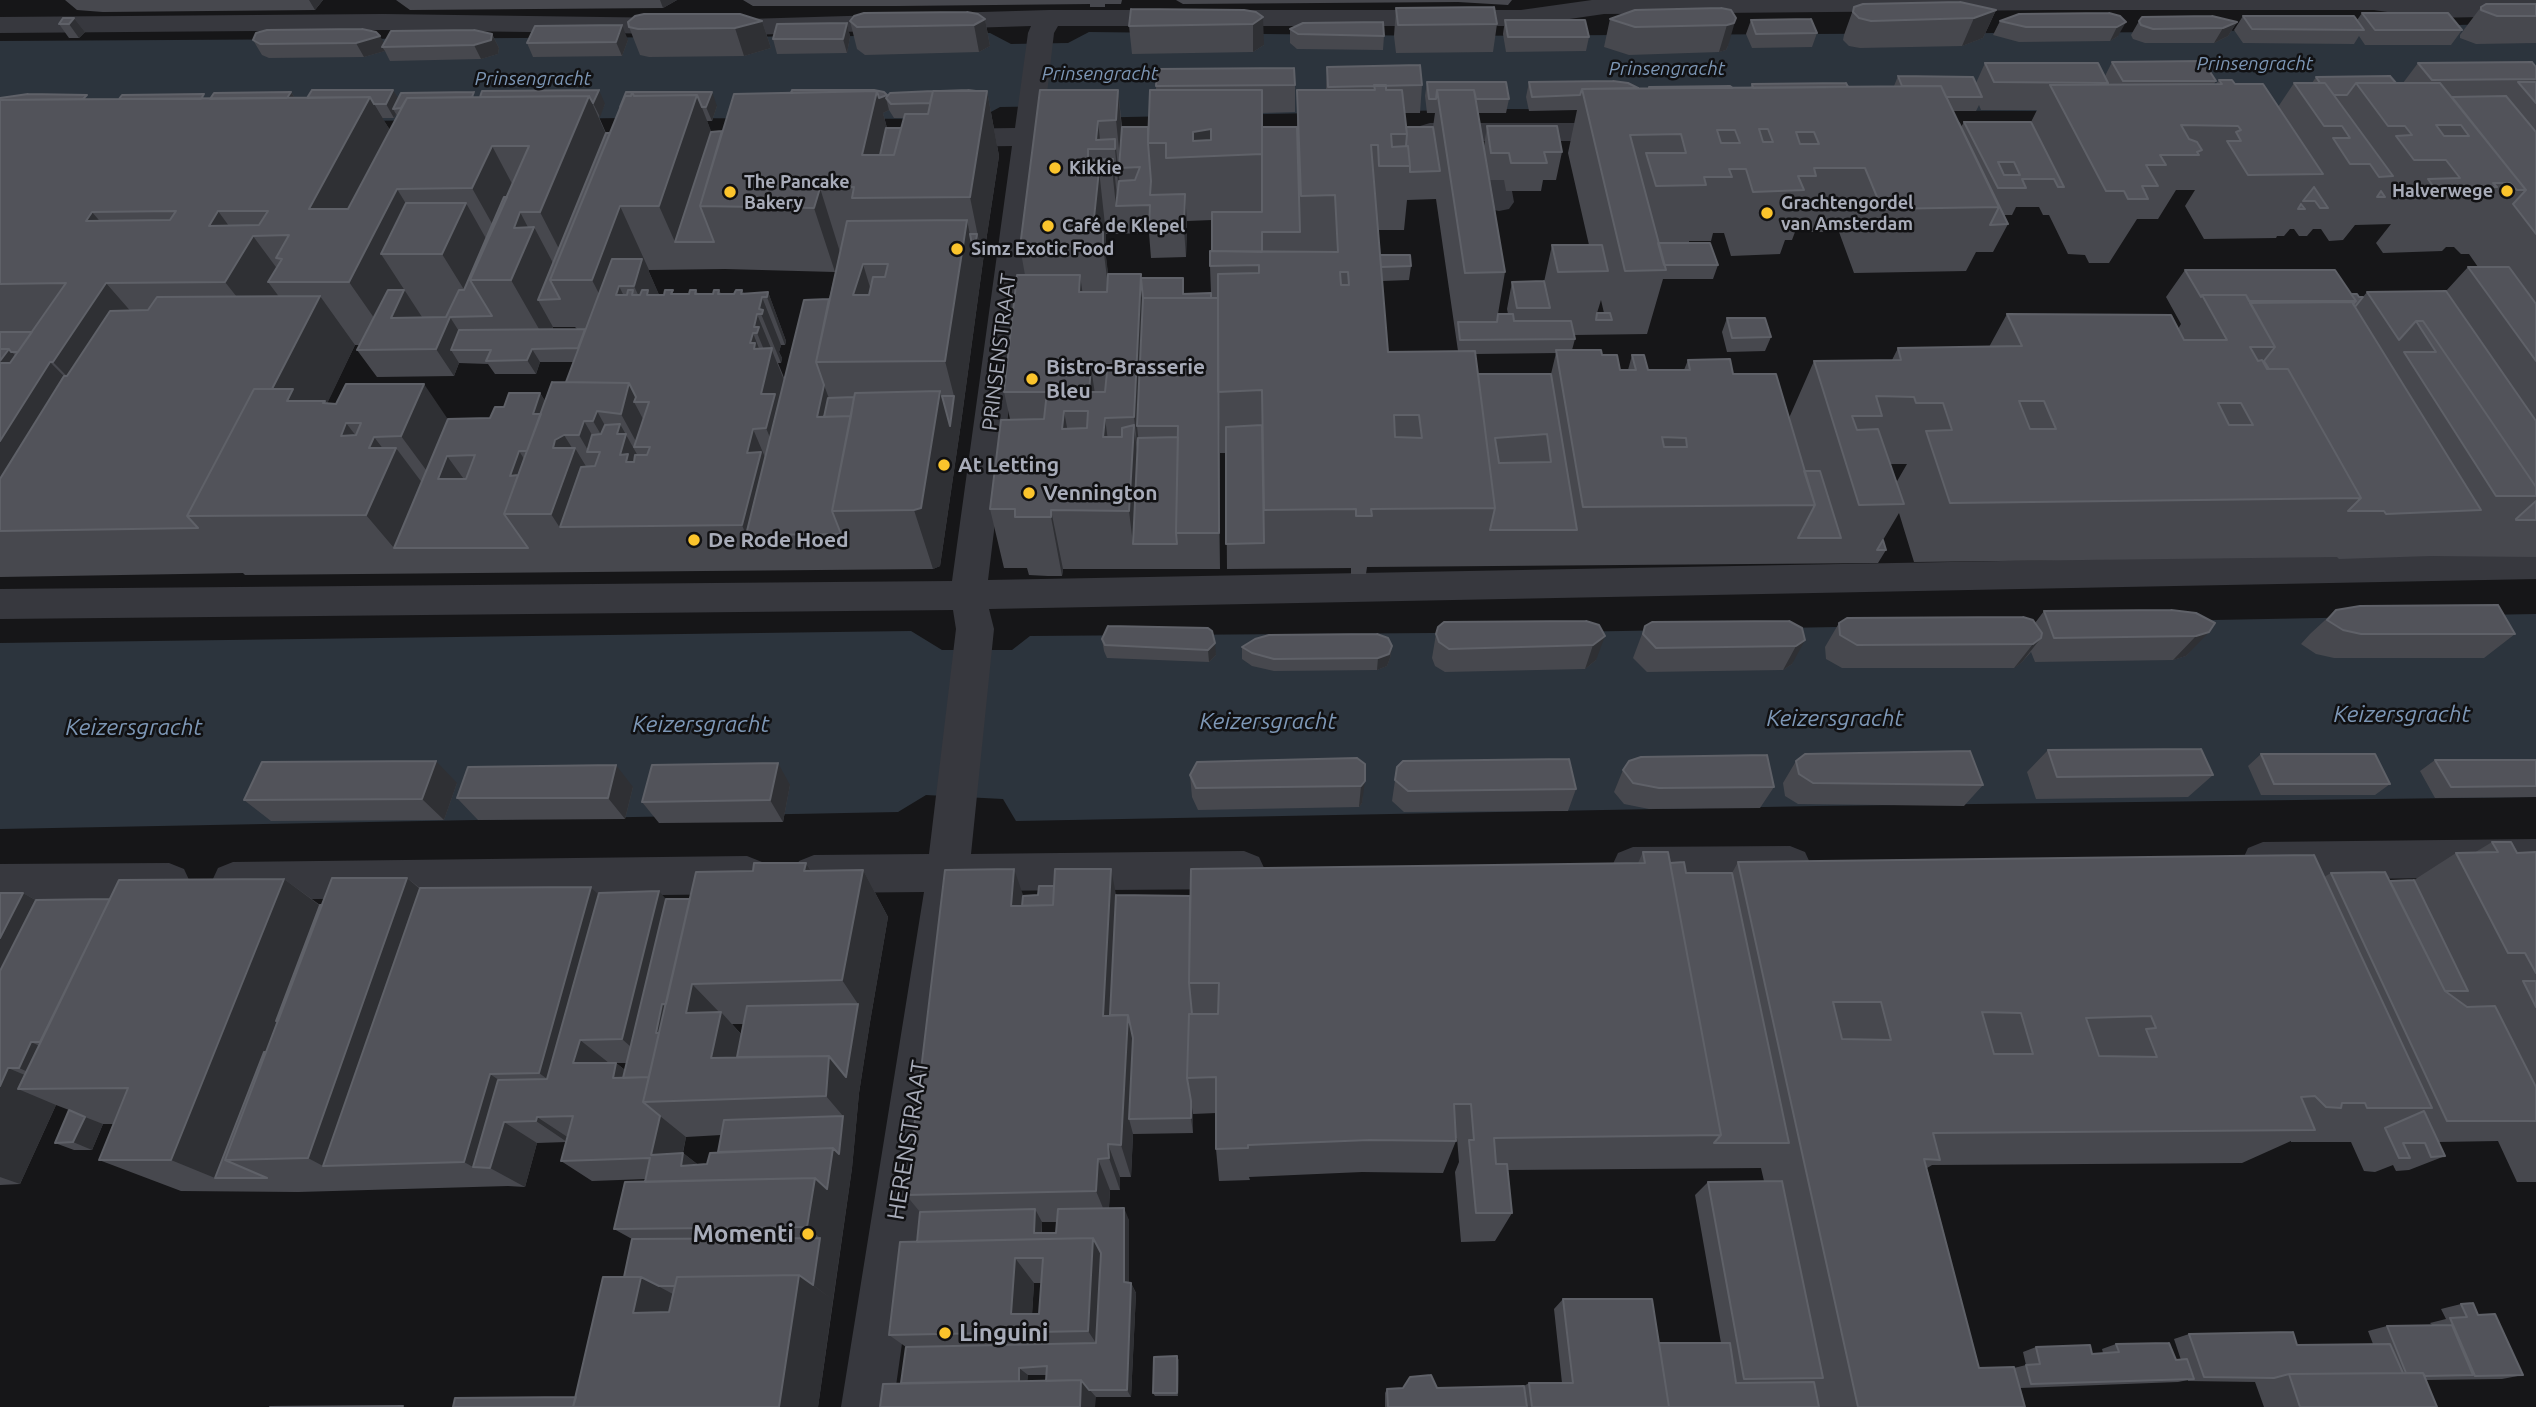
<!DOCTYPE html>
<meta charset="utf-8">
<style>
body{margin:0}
canvas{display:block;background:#161618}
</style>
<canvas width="2536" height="1407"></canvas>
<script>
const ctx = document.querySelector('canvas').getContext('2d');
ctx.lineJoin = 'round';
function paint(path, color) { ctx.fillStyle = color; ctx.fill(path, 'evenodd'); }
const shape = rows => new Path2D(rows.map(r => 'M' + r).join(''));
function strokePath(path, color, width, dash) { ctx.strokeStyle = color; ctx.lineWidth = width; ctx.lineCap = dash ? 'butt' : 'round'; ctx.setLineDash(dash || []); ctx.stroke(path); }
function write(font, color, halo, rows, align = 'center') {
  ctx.font = font + ' Ubuntu,sans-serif'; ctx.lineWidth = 5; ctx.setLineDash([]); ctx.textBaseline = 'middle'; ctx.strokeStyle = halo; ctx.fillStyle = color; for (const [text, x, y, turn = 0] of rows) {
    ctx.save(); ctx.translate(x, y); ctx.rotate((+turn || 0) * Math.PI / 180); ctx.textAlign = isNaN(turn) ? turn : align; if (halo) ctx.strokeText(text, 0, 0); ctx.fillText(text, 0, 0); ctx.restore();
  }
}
const water = shape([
 [2536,23,2536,110,2290,112,1501,109,1081,118,1062,106,1000,107,978,119,625,118,0,125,0,41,866,36,990,33,1011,44,1068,43,1089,32,1439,36,2184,32],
 [2536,614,2536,797,1817,806,1016,821,1003,799,926,795,898,812,0,829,0,643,911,631,942,650,1012,650,1030,636,1568,632]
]);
const street = shape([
 [1592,0,2536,0,2536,16,2428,18,2374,10,2052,10,1604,14,1521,26,1058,26,1054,33,1043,128,1086,127,1096,130,1100,136,1096,142,1086,145,1041,145,988,580,2536,551,2536,579,989,609,994,629,971,854,1244,851,1259,857,1265,870,1259,883,1244,889,966,891,893,1407,841,1407,924,892,814,893,799,887,793,874,799,861,814,855,929,854,956,629,953,610,0,619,0,589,952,581,1012,146,944,147,934,144,930,138,934,132,944,129,1015,128,1028,33,1031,26,747,35,383,30,0,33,0,17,383,14,747,19,1049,10,1521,10,1592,0],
 [1430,123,1625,123,1635,126,1639,132,1635,138,1625,141,1430,141,1420,138,1416,132,1420,126,1430,123],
 [1495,171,1505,173,1510,180,1514,202,1509,209,1499,211,1489,209,1484,202,1480,180,1485,173,1495,171],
 [2536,839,2536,877,2263,880,2248,874,2242,861,2248,848,2263,842,2536,839],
 [1790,846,1805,852,1811,865,1805,878,1790,884,1633,885,1618,879,1612,866,1618,853,1633,847,1790,846],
 [747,856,762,862,768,875,762,888,747,894,233,900,218,894,212,881,218,868,233,862,747,856],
 [169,863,184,869,190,882,184,895,169,901,0,902,0,864,169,863]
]);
const wall = shape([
 [65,0,323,0,315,10,103,12,77,10],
 [396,0,677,0,663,8,410,10],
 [743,0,1122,0,1121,4,1105,4,1105,7,1090,7,1090,4,897,6,753,6],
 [1176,0,1512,0,1508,5,1458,2,1183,4],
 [2536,4,2536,43,2476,44,2460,38,2460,35,2481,7],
 [1854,7,1996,10,1983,38,1962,46,1860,48,1849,46,1843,40,1844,35],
 [1396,8,1497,24,1493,52,1396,53,1394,36],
 [1731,10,1728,46,1726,50,1719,52,1629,55,1604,47,1610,19],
 [1256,12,1264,45,1253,52,1132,54,1129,26],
 [2362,13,2462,30,2451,45,2365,45,2359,36,2354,44,2243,43,2234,30,2243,16,2357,20],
 [2120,16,2118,36,2110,41,2019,42,1993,35,2000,21],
 [74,18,85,32,79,38,69,38,59,24],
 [985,19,990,46,979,52,865,55,857,49,850,21],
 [1505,20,1589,37,1586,51,1506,52,1503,34],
 [1751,20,1817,33,1812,47,1752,48,1746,34],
 [762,21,771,48,744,56,649,57,640,55,629,27],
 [2139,21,2237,22,2228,36,2214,43,2145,43,2133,39,2131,35],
 [847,23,850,37,847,53,777,54,773,39],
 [1290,29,1384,36,1383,50,1297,49,1290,43],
 [492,34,499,48,498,54,481,59,390,61,385,51,364,57,269,58,262,55,253,40,384,43],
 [628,40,622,56,533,57,527,43],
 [2112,62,2216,81,2214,84,2216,84,2219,80,2235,84,2278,107,2294,83,2312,83,2316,77,2403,83,2418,63,2536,67,2536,557,2431,556,2339,559,2337,557,1914,562,1899,513,1883,540,1886,550,1878,563,1367,567,1366,574,1351,574,1351,568,1227,569,1226,453,1220,453,1220,569,1063,569,1062,576,1048,576,1029,575,1027,568,1004,568,990,509,1010,419,1004,392,1025,275,1020,247,1040,90,1118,90,1122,127,1148,127,1156,90,1156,86,1295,85,1295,112,1262,113,1262,127,1297,127,1297,90,1326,90,1327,67,1422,85,1420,113,1404,113,1406,127,1433,127,1435,113,1427,113,1425,96,1427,82,1509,99,1506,113,1478,113,1484,146,1487,126,1562,152,1556,180,1543,180,1541,191,1506,191,1504,180,1490,180,1505,272,1498,314,1508,314,1507,309,1512,282,1544,282,1552,245,1589,245,1568,153,1577,110,1529,111,1526,97,1529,82,1637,88,1750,88,1752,84,1848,87,1894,86,1898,76,1976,83,1985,63,2105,76],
 [1979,105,1981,110,2037,110,2031,122,1964,122,1961,127,1953,111,1976,111],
 [2176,190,2195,190,2185,206,2204,239,2276,238,2277,236,2284,236,2290,229,2294,229,2299,236,2307,236,2313,229,2321,229,2329,241,2343,240,2355,225,2391,224,2376,243,2383,253,2442,251,2446,247,2454,247,2461,254,2469,254,2478,267,2468,267,2446,291,2367,292,2363,297,2185,270,2166,297,2181,324,2178,329,2007,314,1989,347,1898,348,1892,360,1814,361,1789,418,1733,374,1688,360,1684,370,1648,370,1632,355,1628,370,1620,370,1602,355,1572,350,1575,339,1574,335,1647,334,1663,279,1713,279,1718,265,1689,243,1689,241,1711,241,1713,233,1724,233,1731,256,1780,254,1785,240,1792,240,1795,232,1839,232,1854,273,1966,271,1976,252,1993,252,2008,224,2003,215,2012,215,2016,207,2039,207,2043,215,2049,215,2068,254,2085,255,2089,263,2109,263,2137,219,2158,219],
 [1436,199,1458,351,1388,352,1382,281,1409,280,1411,266,1380,255,1378,230,1404,230,1407,200],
 [1212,220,1212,251,1210,266,1211,293,1184,294,1183,278,1141,278,1141,274,1108,275,1105,249,1106,234,1149,233,1151,258,1186,257,1187,221],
 [1601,300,1604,313,1597,313],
 [1556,353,1551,374,1478,374,1475,354],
 [1890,464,1907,464,1896,483],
 [976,91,987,91,999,156,983,261,961,423,940,566,933,569,245,575,243,573,0,577,0,98,208,99,291,92,295,98,398,98,477,97,605,104,599,117,606,133,610,133,621,108,717,106,712,121,707,121,711,132,722,131,887,95,887,97],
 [889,110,894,118,904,118,901,128,887,128,883,113],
 [396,114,397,116,390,130,382,118,394,118],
 [840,253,829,299,785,380,778,363,781,363,782,358,779,352,781,345,785,345,786,341,768,292,744,294,742,290,734,294,721,294,719,290,713,294,698,294,696,290,689,294,659,295,649,272,649,270,725,269,835,272],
 [553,327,575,327,577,329,552,330],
 [355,345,360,345,357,350,377,377,454,376,459,363,488,364,495,374,536,374,540,362,573,362,566,382,545,401,540,393,504,407,490,418,448,419,327,403],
 [1727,318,1771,337,1765,351,1727,352,1722,332],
 [2336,610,2515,634,2484,658,2334,658,2316,654,2301,644,2310,634],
 [2044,611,2215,623,2186,656,2173,660,2035,662,2031,652,2022,662,2014,668,1842,668,1826,659,1825,647,1839,623,2035,623],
 [1599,625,1596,660,1585,669,1445,672,1435,666,1432,658,1436,634],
 [1645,626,1802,628,1792,664,1783,670,1647,672,1633,658],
 [1208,628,1216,655,1209,662,1107,658,1104,651,1102,639],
 [1392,646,1390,658,1387,666,1377,670,1274,671,1252,666,1242,659,1242,647],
 [2048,750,2213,775,2188,797,2036,799,2027,772],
 [2261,754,2390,784,2375,795,2261,795,2248,766],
 [2435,760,2536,760,2536,797,2435,798,2420,771],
 [1796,761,1983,785,1964,806,1798,804,1785,796,1783,783],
 [1365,764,1362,803,1359,807,1198,810,1192,797,1190,775],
 [1397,767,1576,789,1568,811,1404,812,1392,801],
 [1623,770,1774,787,1760,808,1649,809,1624,804,1614,792],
 [457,783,444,820,271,821,244,800],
 [790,785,783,822,659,823,642,802],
 [633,787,625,819,478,820,457,798],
 [2492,842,2517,853,2536,852,2536,1182,2517,1182,2498,1141,2438,1142,2445,1156,2409,1170,2396,1171,2393,1165,2375,1172,2364,1171,2351,1142,2291,1142,2291,1141,2242,1163,1932,1165,1927,1168,1979,1368,2014,1368,2026,1365,2023,1352,2036,1347,2092,1354,2103,1353,2102,1349,2116,1344,2176,1360,2181,1360,2174,1339,2189,1334,2297,1345,2373,1344,2368,1331,2387,1326,2432,1325,2430,1323,2446,1319,2441,1309,2461,1304,2478,1315,2523,1375,2502,1379,2426,1380,2437,1407,2264,1407,2255,1382,2257,1382,2188,1381,2188,1380,2178,1382,2020,1388,2025,1407,1385,1407,1385,1393,1387,1389,1524,1386,1529,1383,1562,1383,1554,1309,1563,1299,1659,1343,1721,1343,1695,1195,1708,1182,1764,1181,1761,1168,1508,1170,1512,1213,1495,1241,1461,1242,1455,1172,1459,1162,1457,1138,1456,1138,1456,1141,1443,1173,1362,1172,1249,1177,1250,1180,1219,1181,1216,1149,1216,1113,1193,1114,1193,1133,1133,1134,1131,1177,1120,1177,1120,1190,1110,1190,1109,1208,1129,1220,1129,1283,1131,1283,1136,1293,1131,1397,1095,1397,1095,1407,880,1407,901,1383,906,1347,889,1335,917,1242,920,1212,906,1195,1023,896,1190,896,1638,863,1643,852,1670,863,1686,873,1732,873,1738,862,2324,877,2331,873,2390,881,2414,880,2456,853,2474,853],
 [1042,1222,1057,1222,1056,1233,1042,1233],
 [1034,1283,1041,1283,1039,1314,1032,1314],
 [1028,1375,1046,1375,1046,1381,1027,1381],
 [806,863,811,871,863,870,888,917,870,1022,859,1093,852,1168,818,1407,576,1397,624,1277,632,1239,614,1229,645,1182,646,1179,592,1181,561,1161,566,1142,537,1143,525,1187,508,1186,298,1192,181,1191,99,1160,113,1124,103,1124,92,1150,74,1150,55,1143,69,1110,56,1105,20,1184,0,1185,0,893,23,893,36,900,110,899,284,879,320,905,322,905,407,878,420,888,591,887,598,895,666,900,690,899,753,871],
 [732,1024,743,1024,741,1034],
 [616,1063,627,1063,625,1070],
 [721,1135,718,1152,707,1164,697,1164,683,1153,686,1137],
 [1177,1356,1179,1361,1178,1396,1155,1396,1153,1393]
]);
const shadedWall = shape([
 [309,0,323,0,315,10],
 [660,0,677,0,663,8],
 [1996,10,1983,38,1962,46,1974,18],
 [1263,17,1264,45,1253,52,1253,24],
 [74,18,85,32,79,38,69,24],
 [1736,18,1728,46,1726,50,1719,52,1727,25],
 [985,19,990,46,979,52,974,25],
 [762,21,771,48,744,56,735,28],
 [2126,22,2118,36,2110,41,2117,27],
 [2237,22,2228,36,2214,43,2223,28],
 [847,23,850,37,847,53,843,39],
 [622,25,628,40,622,56,616,42],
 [492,34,499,48,498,54,481,59,474,45],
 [380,36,386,46,382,47,385,51,364,57,356,43],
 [393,90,402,104,393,109,396,114,394,118,386,104],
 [599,90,605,104,600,117,593,103],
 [1118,90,1124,155,1121,168,1116,120],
 [877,91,887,95,889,101,886,98,889,110,883,113,894,155,862,155],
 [987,91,999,156,983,261,970,197],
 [291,92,300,106,282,106],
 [712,92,717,106,712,121,706,107],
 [697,95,722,159,700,206,675,242,659,206],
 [589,96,618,161,573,276,540,212],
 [370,97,409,162,367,245,309,209],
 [1098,121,1101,149,1096,140],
 [1211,129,1212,156,1194,157,1193,132],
 [1115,139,1122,203,1120,206,1115,149],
 [492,146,526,210,520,212,531,233,534,227,562,280,550,280,538,300,553,327,547,343,511,280,508,252,472,188],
 [1088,149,1095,206,1099,170,1106,234,1105,249,1111,295,1111,310,1103,246,1098,246,1088,160],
 [1113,159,1118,206,1116,206,1112,169],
 [820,188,840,252,835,272,814,208],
 [397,189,436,253,381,254,422,317,393,345,349,282],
 [1185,194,1187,222,1186,257,1184,229],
 [466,203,502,267,470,280,486,306,481,317,442,254],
 [620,206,649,270,649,272,665,308,657,335,634,286,619,286,643,335,617,329,592,280],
 [218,211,245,248,253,236,287,282,268,282,292,314,275,345,225,282,209,226],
 [92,212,146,275,86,221],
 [1085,218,1089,246,1084,232],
 [967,220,974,255,977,234,983,261,961,423,940,566,933,569,914,510,940,391,950,426,954,396,945,361],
 [863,264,882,327,853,295],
 [1141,274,1147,337,1137,426,1141,464,1141,478,1134,417],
 [1080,275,1087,324,1079,292],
 [106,283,161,346,114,424,53,362],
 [742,290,755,323,757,314,791,397,786,476,766,428,761,394,750,343,753,333,767,369,769,362,741,294],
 [768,292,786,341,785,345,767,297],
 [320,296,355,345,327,404,346,423,385,473,369,448,374,437,391,459,396,448,441,508,394,548,366,515,341,436,207,516],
 [762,297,781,345,779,352,782,358,781,363,759,309],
 [450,317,467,344,451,350,459,363,454,376,436,349],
 [9,349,39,380,50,362,111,424,0,531,0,361],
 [532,349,540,362,536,374,527,360],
 [1091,367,1100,429,1089,392],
 [629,383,639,402,634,402,659,449,650,447,639,447,621,414],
 [424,384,466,446,447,456,466,482,446,497,401,436],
 [824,385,838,423,817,417],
 [540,393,556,419,533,414],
 [597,411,620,453,617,434,620,424,652,481,628,481,593,421],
 [1064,411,1075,472,1062,429],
 [1219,417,1220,453,1220,569,1219,533],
 [1105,418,1113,479,1103,437],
 [584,421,619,482,600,452,589,452,579,435],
 [1134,425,1141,486,1133,544,1129,511],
 [753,429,773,476,746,535,742,525,747,453],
 [564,435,574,451,575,448,611,508,560,528,551,514,553,448,555,440],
 [519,451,536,477,510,476],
 [1051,510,1063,569,1062,576,1051,517],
 [2209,632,2186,656,2173,660,2196,636],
 [1605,636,1596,660,1585,669,1593,645],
 [2041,638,2022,662,2014,668,2033,644],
 [1805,640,1792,664,1783,670,1796,646],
 [1215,643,1216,655,1209,662,1208,650],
 [1392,646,1390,658,1387,666,1377,670,1378,658],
 [436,761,457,783,444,820,422,799],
 [778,763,790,785,783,822,770,800],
 [616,765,633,787,625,819,608,798],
 [1365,781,1362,803,1359,807,1361,786],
 [806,863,835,910,804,871],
 [1014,869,1030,915,1011,906],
 [1111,869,1120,915,1109,1038,1103,1016],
 [863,870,888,917,870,1022,859,1093,852,1168,833,1300,813,1285,820,1238,807,1227,815,1178,833,1148,843,1116,826,1096,829,1056,858,1004,842,980],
 [407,878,461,924,323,1166,308,1158],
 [284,879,346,925,276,1021,304,1038,225,1160,215,1178,171,1160],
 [591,887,624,922,580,1040,609,1063,578,1101,539,1073],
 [659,891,683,919,663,1005,680,1022,649,1063,622,1039],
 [23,893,85,928,8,1068,56,1088,18,1089,56,1105,20,1184,0,1177,0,938],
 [692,984,721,1014,721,1012,757,1052,752,1079,711,1058,686,1013],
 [1128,1015,1137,1054,1129,1119,1133,1134,1131,1177,1121,1145],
 [31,1042,82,1066,65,1088,19,1068],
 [616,1063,642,1084,613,1078],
 [490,1074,531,1102,504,1122,537,1143,525,1187,490,1168,473,1167,464,1162],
 [1191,1101,1193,1114,1193,1133,1191,1118],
 [660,1116,686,1137,678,1175,651,1155],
 [85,1117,103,1124,92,1150,73,1142],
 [537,1117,569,1138,567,1142,536,1121],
 [1108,1144,1120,1177,1120,1190,1109,1158],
 [683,1153,709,1173,681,1166],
 [1098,1159,1110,1190,1108,1220,1096,1191],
 [1124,1208,1129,1220,1129,1293,1124,1282],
 [1035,1209,1042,1222,1041,1245,1034,1233],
 [1093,1238,1106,1265,1102,1352,1088,1331],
 [1015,1258,1034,1283,1031,1332,1011,1314],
 [799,1275,833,1300,818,1407,779,1407],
 [641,1277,686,1301,680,1334,633,1313],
 [1131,1283,1136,1293,1131,1397,1127,1390],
 [1177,1356,1179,1361,1178,1396,1177,1393],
 [1019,1368,1028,1375,1026,1398,1018,1391],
 [1081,1380,1096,1397,1095,1407,1080,1407]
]);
const building = shape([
 [1960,2,1996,10,1974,18,1871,21,1859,18,1853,12,1854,7,1863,4,1960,2],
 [2486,4,2536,4,2536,16,2497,16,2481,10,2481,7,2486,4],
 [1494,7,1497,24,1398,25,1396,8,1494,7],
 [1721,8,1731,10,1736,18,1734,23,1727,25,1635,27,1610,19,1635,10,1721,8],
 [1131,9,1244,10,1256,12,1263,17,1253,24,1129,26,1131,9],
 [967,12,978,14,985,19,974,25,857,27,850,21,854,16,864,13,967,12],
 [2109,13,2120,16,2126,22,2117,27,2026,27,2000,21,2019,14,2109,13],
 [2362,13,2448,13,2462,30,2375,30,2362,13],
 [644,14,740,14,762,21,735,28,638,29,629,27,628,22,635,16,644,14],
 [2212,16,2237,22,2223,28,2153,29,2141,25,2139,21,2142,17,2212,16],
 [2243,16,2354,16,2364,30,2252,29,2243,16],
 [63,18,74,18,69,24,59,24,63,18],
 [1811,19,1817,33,1756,34,1751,20,1811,19],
 [1505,20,1585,20,1589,37,1508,37,1505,20],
 [1383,22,1384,36,1298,34,1290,29,1303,23,1383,22],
 [847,23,843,39,773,39,777,24,847,23],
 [622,25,616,42,527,43,535,26,622,25],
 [362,29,376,32,380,36,356,43,260,44,253,40,256,33,267,30,362,29],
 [474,30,492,34,491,40,474,45,382,47,391,31,474,30],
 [2203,61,2216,81,2123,81,2112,62,2203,61],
 [2532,62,2536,67,2536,79,2432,80,2418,63,2532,62],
 [1985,63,2098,63,2108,83,1994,82,1985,63],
 [1420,65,1422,85,1328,87,1327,67,1420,65],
 [1294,68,1295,85,1156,86,1157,69,1294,68],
 [1898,76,1973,77,1982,97,1946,97,1941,86,1902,86,1898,76],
 [2390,76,2396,83,2356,83,2347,95,2334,95,2325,83,2320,83,2316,77,2390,76],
 [2219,80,2232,80,2235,84,2263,84,2323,174,2248,175,2227,141,2241,141,2236,132,2241,130,2238,126,2181,125,2189,139,2197,142,2202,150,2197,152,2199,155,2160,155,2166,165,2146,165,2158,186,2142,186,2148,199,2128,199,2124,191,2106,191,2050,85,2222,84,2219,80],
 [1613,81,1628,83,1638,88,1582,89,1580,95,1532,97,1529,82,1613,81],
 [1427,82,1506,82,1509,99,1476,99,1474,90,1437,90,1436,99,1429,99,1427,82],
 [2518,82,2536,82,2536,103,2518,82],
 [1846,83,1848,87,1753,88,1752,84,1846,83],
 [2294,83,2325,83,2393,176,2379,177,2370,164,2350,164,2333,138,2350,138,2342,126,2324,126,2294,83],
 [2356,83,2440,83,2526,190,2517,190,2510,183,2493,183,2497,187,2435,189,2428,179,2460,178,2446,160,2414,160,2396,136,2412,135,2405,126,2388,126,2356,83],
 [2436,125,2461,125,2469,136,2444,136,2436,125],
 [1374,85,1386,85,1386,90,1402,90,1407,134,1391,134,1392,147,1408,146,1410,166,1379,166,1378,145,1371,145,1388,352,1475,351,1495,508,1371,509,1372,516,1356,516,1356,509,1264,510,1262,390,1218,392,1218,274,1259,273,1259,265,1210,266,1210,251,1338,252,1335,195,1301,196,1297,90,1375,90,1374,85],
 [1340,272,1348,272,1349,285,1341,285,1340,272],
 [1394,415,1419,415,1422,438,1395,437,1394,415],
 [1730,86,1733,88,1649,88,1649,87,1730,86],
 [1941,86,1999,207,1882,209,1865,168,1814,168,1816,176,1798,176,1804,190,1753,192,1746,169,1729,169,1732,177,1704,177,1706,185,1656,186,1646,153,1686,153,1681,134,1630,135,1666,270,1625,271,1582,89,1941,86],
 [1759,129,1768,129,1773,142,1763,142,1759,129],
 [1717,130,1735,130,1740,143,1721,143,1717,130],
 [1796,132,1814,132,1819,144,1800,144,1796,132],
 [312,90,393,90,386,104,374,104,370,97,307,98,312,90],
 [599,90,593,103,589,96,480,97,482,91,599,90],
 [792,90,874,90,884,92,887,95,879,98,877,91,791,93,792,90],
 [968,90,976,91,940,91,968,90],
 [1040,90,1118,90,1116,120,1098,121,1096,140,1115,139,1115,149,1088,149,1088,160,1113,159,1112,169,1099,170,1094,218,1085,218,1084,232,1103,232,1103,246,1020,247,1040,90],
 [1150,90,1262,90,1262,154,1166,158,1166,143,1148,143,1150,90],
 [1211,129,1211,140,1193,141,1193,132,1211,129],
 [1437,90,1474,90,1505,272,1465,273,1437,90],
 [877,91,862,155,894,155,905,114,928,114,933,91,987,91,970,197,852,198,854,187,820,188,814,208,700,206,734,94,877,91],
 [933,91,930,103,891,104,886,98,890,93,933,91],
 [291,92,287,98,210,99,214,93,291,92],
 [474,92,472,97,407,98,401,108,393,109,401,93,474,92],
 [626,92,632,92,631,96,625,96,620,107,626,92],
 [632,92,634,96,697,95,659,206,620,206,592,280,550,280,625,96,631,96,632,92],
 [632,92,712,92,706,107,702,107,697,95,634,96,632,92],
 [28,94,87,95,83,99,0,100,0,98,28,94],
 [204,94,201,99,119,99,122,95,204,94],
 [589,96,540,212,520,212,514,228,534,227,511,280,470,280,529,146,492,146,472,188,397,189,349,282,268,282,282,259,276,258,289,235,253,236,225,282,106,283,53,362,50,362,0,441,0,363,10,363,66,283,0,284,0,100,370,97,309,209,348,209,407,98,589,96],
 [176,211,170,220,86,221,92,212,176,211],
 [218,211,268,211,259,225,209,226,218,211],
 [2506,96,2536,132,2536,234,2513,204,2526,190,2452,97,2506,96],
 [1964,122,2031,122,2064,187,2058,187,2054,179,2022,179,2026,188,1998,188,1964,122],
 [1998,162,2014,162,2020,175,2004,175,1998,162],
 [1959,123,2008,224,1990,225,1999,207,1959,123],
 [1487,126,1557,126,1562,152,1544,152,1547,163,1511,163,1509,153,1491,153,1487,126],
 [1122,127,1148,127,1148,143,1151,181,1150,195,1185,194,1184,229,1149,230,1150,205,1116,206,1119,181,1135,180,1140,167,1119,168,1122,127],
 [1262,127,1297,127,1300,232,1262,232,1262,252,1212,251,1212,212,1262,212,1262,127],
 [1406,127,1433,127,1440,171,1410,172,1410,166,1408,146,1406,146,1407,134,1406,127],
 [886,128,901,128,894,155,880,155,886,128],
 [722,131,700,206,714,242,675,242,711,132,722,131],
 [606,133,610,133,550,280,560,299,538,300,606,133],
 [2314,187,2328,208,2320,208,2315,201,2303,201,2314,187],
 [2381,191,2385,197,2377,197,2381,191],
 [504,197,507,197,470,280,492,316,450,317,436,349,357,350,388,290,404,290,391,318,446,317,459,290,464,290,504,197],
 [406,203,466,203,442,254,381,254,406,203],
 [2301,204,2305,209,2298,209,2301,204],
 [967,220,945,361,816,362,847,221,967,220],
 [863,264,888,264,885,277,873,277,869,295,853,295,863,264],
 [970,234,977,234,974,255,970,234],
 [1658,243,1710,243,1718,265,1664,265,1658,243],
 [1552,245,1602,245,1608,271,1558,272,1552,245],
 [1380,255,1410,255,1411,266,1381,267,1380,255],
 [612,259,642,259,634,286,619,286,616,295,627,295,628,290,633,290,632,295,640,295,642,290,648,290,647,295,664,295,665,290,673,290,671,294,689,294,690,290,696,290,695,294,713,294,714,290,719,290,718,294,734,294,736,290,742,290,741,294,768,292,767,297,762,297,759,309,763,310,762,314,757,314,754,327,759,327,757,333,753,333,750,343,755,343,754,349,772,348,761,394,775,394,766,428,753,429,747,453,761,452,742,525,560,527,581,467,595,466,600,452,587,452,592,435,601,434,605,425,620,424,617,434,626,434,620,455,628,454,626,462,634,462,635,455,647,455,650,447,634,447,649,402,634,402,636,397,629,383,566,382,612,259],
 [2468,267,2509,267,2536,304,2536,361,2468,267],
 [2185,270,2335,270,2356,301,2249,301,2246,295,2202,295,2201,297,2185,270],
 [1108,274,1141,274,1134,417,1105,418,1103,437,1122,437,1122,428,1134,425,1129,511,1051,510,1051,517,1015,517,1015,509,990,509,1001,420,1044,419,1047,392,1004,392,1017,275,1080,275,1079,292,1107,292,1108,274],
 [1091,367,1099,367,1099,372,1107,372,1105,392,1089,392,1091,367],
 [1064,411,1088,411,1087,428,1062,429,1064,411],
 [1141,278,1183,278,1183,294,1211,293,1211,298,1143,298,1141,278],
 [1544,281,1550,308,1517,308,1512,282,1544,281],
 [2446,291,2536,421,2536,487,2423,321,2416,321,2399,340,2367,292,2446,291],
 [2351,294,2357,294,2359,297,2363,297,2355,307,2353,304,2356,301,2351,294],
 [2202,295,2246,295,2275,347,2250,347,2258,361,2262,360,2267,369,2288,369,2361,498,1950,503,1926,431,1952,430,1943,403,1916,403,1914,397,1876,396,1882,416,1852,416,1857,430,1878,429,1904,504,1859,505,1814,361,1901,360,1898,348,2022,346,2007,314,2171,315,2184,340,2227,340,2202,295],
 [2019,401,2044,401,2056,429,2030,429,2019,401],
 [2218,403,2241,403,2253,425,2229,425,2218,403],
 [320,296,272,389,254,389,187,516,198,528,0,531,0,479,64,376,67,376,110,311,148,310,157,297,320,296],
 [1143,298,1218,298,1219,533,1176,533,1178,426,1137,426,1143,298],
 [829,299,816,362,824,385,817,417,851,416,832,511,841,534,746,535,804,300,829,299],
 [2352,302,2481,510,2386,514,2384,511,2348,511,2361,498,2288,369,2269,369,2264,361,2275,347,2250,303,2352,302],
 [1597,313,1610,313,1612,320,1596,320,1597,313],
 [1498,314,1513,314,1514,321,1571,321,1575,339,1460,340,1458,322,1497,322,1498,314],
 [1727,318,1765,318,1771,337,1732,338,1727,318],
 [2416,321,2423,321,2536,487,2536,496,2496,496,2404,352,2436,352,2416,321],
 [585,329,578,348,532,349,527,360,486,361,491,350,451,350,459,330,585,329],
 [0,332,32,332,18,352,11,352,9,349,0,349,0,332],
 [0,349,9,349,0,361,0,349],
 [1556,350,1601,350,1602,355,1617,355,1620,370,1636,370,1632,355,1644,355,1648,370,1690,370,1688,360,1730,359,1733,374,1776,374,1815,505,1583,507,1556,350],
 [1662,437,1686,438,1687,447,1664,447,1662,437],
 [1478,374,1551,374,1577,530,1490,530,1495,508,1478,374],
 [1547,434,1551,462,1499,463,1495,438,1547,434],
 [552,382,629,383,621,414,597,411,593,421,584,421,579,435,564,435,555,440,553,448,575,448,551,514,504,514,552,382],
 [346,384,424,384,401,436,374,437,369,448,396,448,366,515,187,516,254,389,293,389,287,401,325,401,323,403,336,404,346,384],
 [346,423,361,423,356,435,341,436,346,423],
 [940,391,921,508,914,510,832,511,855,393,940,391],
 [509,393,540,393,533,414,541,414,527,451,519,451,510,476,518,475,504,514,528,548,394,548,448,419,490,418,495,407,504,407,509,393],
 [475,455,466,479,438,479,447,456,475,455],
 [942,396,954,396,950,426,942,396],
 [854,397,851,416,824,417,828,398,854,397],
 [1262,425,1264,543,1226,544,1226,427,1262,425],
 [1178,437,1176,533,1177,544,1133,544,1138,438,1178,437],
 [1804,471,1820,471,1841,538,1798,538,1815,505,1804,471],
 [2536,501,2536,520,2516,520,2516,519,2536,501],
 [1883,540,1886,550,1877,550,1883,540],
 [2498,605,2515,634,2361,634,2343,630,2327,620,2336,610,2360,606,2498,605],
 [2171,610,2196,613,2215,623,2209,632,2196,636,2054,638,2044,611,2171,610],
 [2023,617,2033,620,2042,633,2041,638,2033,644,1857,645,1840,635,1839,623,1847,618,2023,617],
 [1586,621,1599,625,1605,636,1593,645,1449,649,1439,642,1436,634,1438,627,1444,622,1586,621],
 [1789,621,1802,628,1805,640,1796,646,1656,648,1643,634,1645,626,1652,622,1789,621],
 [1108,626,1208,628,1212,631,1215,643,1208,650,1105,645,1102,639,1108,626],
 [1377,634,1388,638,1392,646,1389,654,1378,658,1274,659,1252,653,1242,647,1255,639,1269,635,1377,634],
 [2201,749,2213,775,2057,777,2048,750,2201,749],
 [1970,751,1983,785,1813,783,1799,774,1796,761,1805,754,1970,751],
 [2261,754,2375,754,2390,784,2274,784,2261,754],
 [1767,755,1774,787,1659,788,1633,783,1623,770,1629,761,1641,757,1767,755],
 [1357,758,1365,764,1365,781,1361,786,1196,788,1190,775,1197,762,1357,758],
 [1569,759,1576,789,1408,791,1395,780,1397,767,1403,761,1569,759],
 [2435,760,2536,760,2536,786,2451,787,2435,760],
 [436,761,422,799,244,800,262,762,436,761],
 [778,763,770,800,642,802,652,765,778,763],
 [616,765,608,798,457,798,468,767,616,765],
 [2492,842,2511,842,2517,853,2536,852,2536,973,2525,953,2508,953,2456,853,2498,852,2492,842],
 [1643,852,1668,852,1721,1135,1494,1138,1496,1164,1507,1164,1512,1213,1476,1213,1469,1140,1474,1140,1471,1104,1454,1104,1456,1141,1369,1140,1248,1145,1248,1148,1216,1149,1216,1077,1187,1078,1189,1014,1218,1014,1219,983,1189,983,1191,869,1645,863,1643,852],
 [2314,855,2432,1108,2367,1108,2365,1103,2342,1103,2341,1108,2326,1107,2315,1096,2301,1097,2315,1130,1933,1133,1940,1160,1924,1159,1979,1368,2014,1367,2025,1407,1858,1407,1738,862,2314,855],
 [1833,1002,1881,1002,1891,1040,1842,1039,1833,1002],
 [1982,1012,2021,1013,2033,1054,1994,1054,1982,1012],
 [2151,1016,2156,1028,2146,1029,2157,1057,2099,1056,2086,1018,2151,1016],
 [1684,862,1686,873,1732,873,1789,1143,1714,1143,1721,1135,1670,863,1684,862],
 [754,863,806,863,804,871,863,870,842,980,692,984,686,1013,721,1012,711,1058,829,1056,826,1096,643,1102,696,872,753,871,754,863],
 [1014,869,1011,906,1053,905,1055,869,1111,869,1103,1016,1128,1015,1121,1145,1108,1144,1109,1158,1098,1159,1096,1191,906,1195,945,870,1014,869],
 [2385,872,2445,991,2467,1007,2495,1006,2536,1087,2536,1121,2447,1121,2331,873,2385,872],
 [332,878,407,878,308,1158,225,1160,332,878],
 [284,879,171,1160,99,1160,128,1088,18,1089,119,880,284,879],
 [2414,880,2468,991,2445,991,2390,881,2414,880],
 [1039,886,1054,886,1053,905,1022,906,1023,896,1038,895,1039,886],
 [591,887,539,1073,490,1074,464,1162,323,1166,420,888,591,887],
 [659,891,622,1039,580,1040,573,1063,616,1063,613,1078,649,1077,643,1102,660,1116,651,1155,683,1153,681,1166,707,1164,710,1153,833,1148,827,1189,815,1178,645,1182,650,1158,561,1161,573,1116,537,1117,536,1121,504,1122,490,1168,473,1167,498,1080,547,1079,599,893,659,891],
 [0,893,23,893,0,938,0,893],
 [1116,895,1190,896,1189,983,1192,1014,1189,1014,1187,1078,1191,1101,1191,1118,1129,1119,1133,1038,1128,1015,1110,1015,1116,895],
 [110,899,40,1042,31,1042,19,1068,8,1068,0,1086,0,971,36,900,110,899],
 [666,899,690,899,666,1004,662,1004,656,1033,659,1033,649,1077,623,1078,666,899],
 [320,905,322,905,278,1021,276,1021,320,905],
 [2523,981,2536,981,2536,1007,2523,981],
 [858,1004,846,1077,829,1056,737,1057,747,1006,858,1004],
 [264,1052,266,1052,225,1160,267,1178,215,1178,264,1052],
 [69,1110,85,1117,73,1142,55,1143,69,1110],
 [2424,1111,2445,1156,2431,1157,2425,1143,2403,1143,2410,1158,2399,1158,2385,1128,2424,1111],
 [843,1116,839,1154,833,1148,718,1152,724,1120,843,1116],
 [815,1178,807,1227,614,1229,625,1182,815,1178],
 [1782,1181,1823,1378,1744,1379,1708,1182,1782,1181],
 [1124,1208,1124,1282,1131,1283,1127,1390,1089,1390,1081,1380,1046,1381,1047,1366,1019,1368,1019,1381,901,1383,906,1347,1096,1343,1101,1253,1093,1238,917,1242,920,1212,1035,1209,1034,1233,1056,1233,1058,1209,1124,1208],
 [820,1238,813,1285,799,1275,677,1277,675,1286,659,1286,641,1277,624,1277,632,1239,820,1238],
 [1093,1238,1088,1331,889,1335,900,1242,1093,1238],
 [1015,1258,1043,1258,1039,1314,1011,1314,1015,1258],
 [799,1275,779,1407,573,1407,603,1277,641,1277,633,1313,669,1312,677,1277,799,1275],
 [1563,1299,1652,1299,1669,1407,1532,1407,1529,1383,1573,1383,1563,1299],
 [2473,1303,2478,1315,2495,1314,2523,1375,2475,1376,2450,1318,2467,1317,2461,1304,2473,1303],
 [2452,1325,2473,1375,2425,1376,2423,1373,2406,1373,2387,1326,2452,1325],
 [2293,1332,2297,1345,2390,1344,2403,1373,2289,1374,2274,1378,2204,1377,2189,1334,2293,1332],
 [1659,1343,1730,1343,1736,1383,1814,1382,1819,1407,1669,1407,1659,1343],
 [2169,1343,2176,1360,2187,1359,2194,1379,2031,1384,2026,1365,2040,1364,2036,1347,2090,1345,2092,1354,2119,1352,2116,1344,2169,1343],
 [1177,1356,1177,1393,1153,1393,1154,1357,1177,1356],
 [2423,1373,2437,1407,2300,1407,2289,1374,2423,1373],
 [1431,1375,1437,1388,1524,1386,1527,1407,1388,1407,1387,1389,1403,1388,1410,1377,1431,1375],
 [1081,1380,1080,1407,880,1407,883,1384,1081,1380],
 [576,1397,573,1407,453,1407,455,1398,576,1397],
 [403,1406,402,1407,270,1407,403,1406]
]);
const markers = [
 [1055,168,7,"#fbc42c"],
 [2507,191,7,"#fbc42c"],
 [730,192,7,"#fbc42c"],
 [1767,213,7,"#fbc42c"],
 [1048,226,7,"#fbc42c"],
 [957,249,7,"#fbc42c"],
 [1032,379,7,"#fbc42c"],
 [944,465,7,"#fbc42c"],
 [1029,493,7,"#fbc42c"],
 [694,540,7,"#fbc42c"],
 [808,1234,7,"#fbc42c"],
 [945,1333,7,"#fbc42c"]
];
const farPoinames = [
 ["Kikkie",1069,168],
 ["The Pancake",744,182],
 ["Bakery",744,203],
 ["Halverwege",2493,191,"right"],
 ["Grachtengordel",1781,203],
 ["van Amsterdam",1781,224],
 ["Café de Klepel",1062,226],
 ["Simz Exotic Food",971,249]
];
const farWaternames = [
 ["Prinsengracht",2255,64],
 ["Prinsengracht",1667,69],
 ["Prinsengracht",1100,74],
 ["Prinsengracht",533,79]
];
const streetNames = [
 ["PRINSENSTRAAT",999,352,-83]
];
const poiNames = [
 ["Bistro-Brasserie",1046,367],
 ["Bleu",1046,391],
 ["At Letting",958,465],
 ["Vennington",1043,493],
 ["De Rode Hoed",708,540]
];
const waterNames = [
 ["Keizersgracht",2402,714],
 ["Keizersgracht",1835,718],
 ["Keizersgracht",1268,721],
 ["Keizersgracht",701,724],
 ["Keizersgracht",134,727]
];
const nearStreetnames = [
 ["HERENSTRAAT",908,1140,-81]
];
const nearPoinames = [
 ["Momenti",794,1234],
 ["Linguini",959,1333,"left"]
];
paint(water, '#2c343d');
paint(street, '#37383e');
paint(wall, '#47484e');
paint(shadedWall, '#2f3034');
paint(building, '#52535a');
strokePath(building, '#5f6168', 2);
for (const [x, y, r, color] of markers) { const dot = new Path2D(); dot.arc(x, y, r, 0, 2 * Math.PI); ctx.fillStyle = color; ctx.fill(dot); strokePath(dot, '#111113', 2.5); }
write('bold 18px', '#a8acb9', '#111113', farPoinames, 'left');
write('italic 19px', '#7d97b6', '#111113', farWaternames);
write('21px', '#a8acb9', '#111113', streetNames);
write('bold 21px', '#a8acb9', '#111113', poiNames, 'left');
write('italic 23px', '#7d97b6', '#111113', waterNames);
write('24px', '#a8acb9', '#111113', nearStreetnames);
write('bold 24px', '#a8acb9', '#111113', nearPoinames, 'right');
</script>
